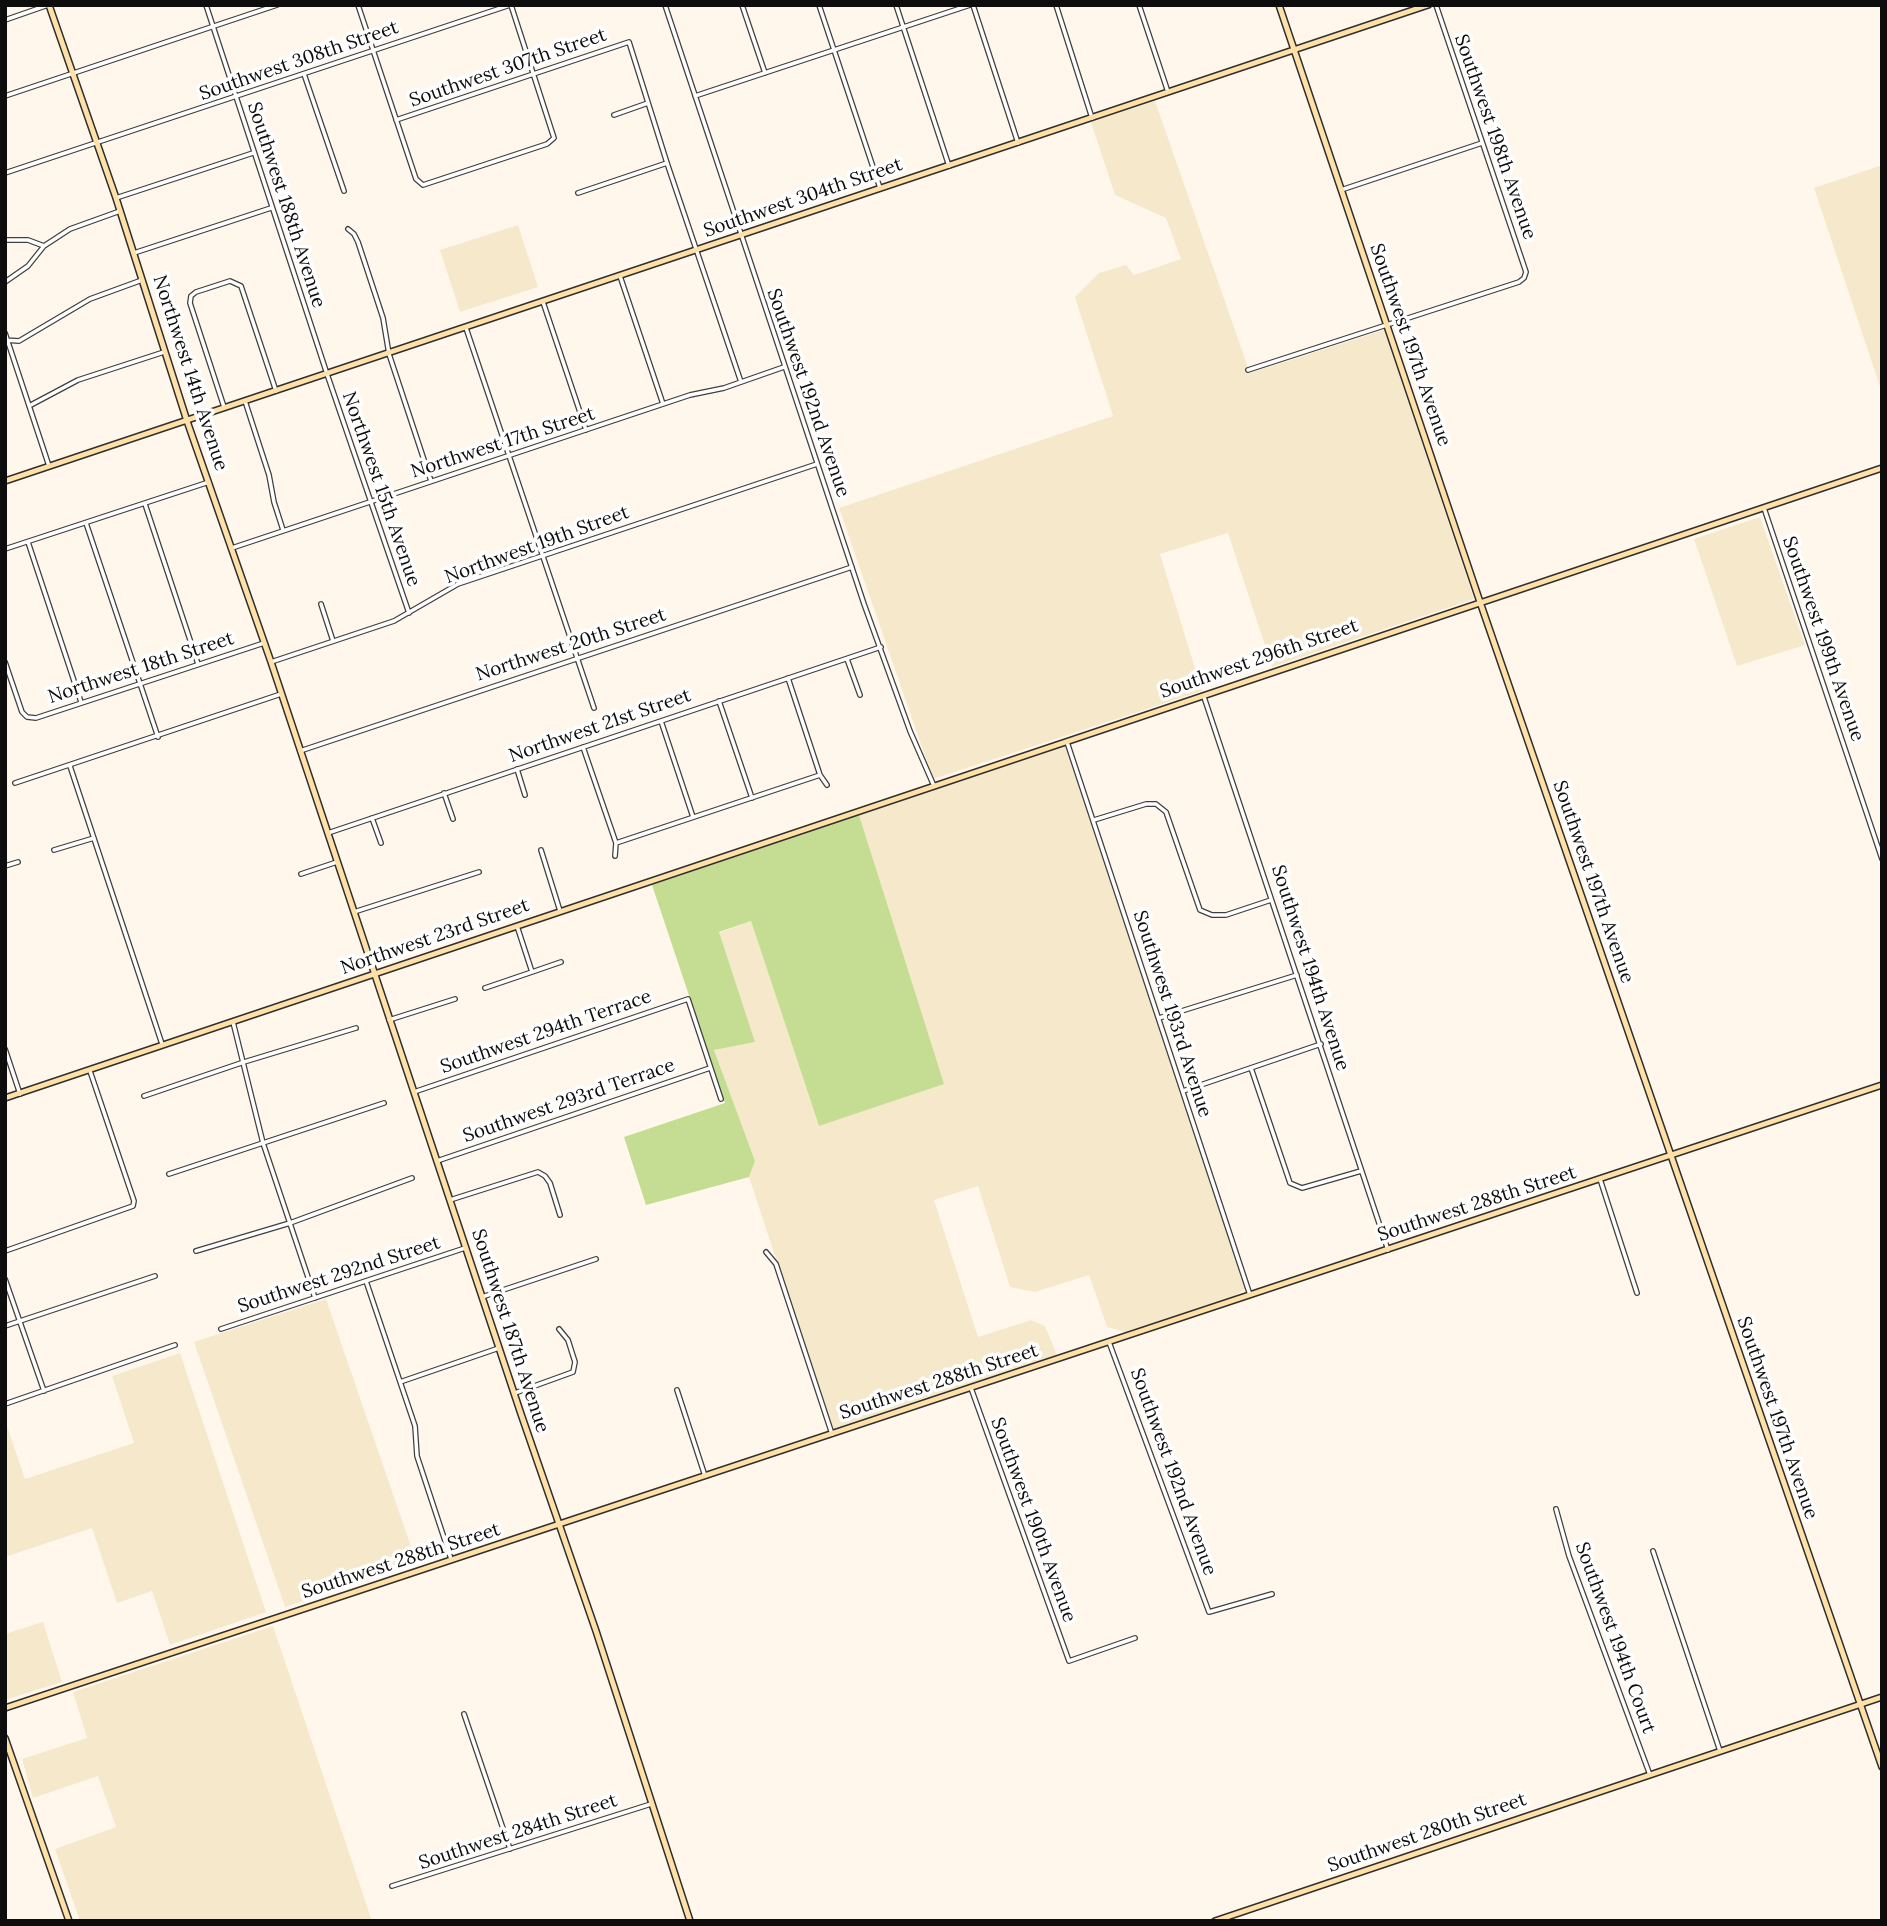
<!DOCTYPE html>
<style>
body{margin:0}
#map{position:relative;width:1887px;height:1926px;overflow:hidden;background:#fff7ec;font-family:Lora,serif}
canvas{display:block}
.frame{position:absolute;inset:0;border:7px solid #0d0d0d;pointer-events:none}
</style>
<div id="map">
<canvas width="1887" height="1926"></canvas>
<div class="frame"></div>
</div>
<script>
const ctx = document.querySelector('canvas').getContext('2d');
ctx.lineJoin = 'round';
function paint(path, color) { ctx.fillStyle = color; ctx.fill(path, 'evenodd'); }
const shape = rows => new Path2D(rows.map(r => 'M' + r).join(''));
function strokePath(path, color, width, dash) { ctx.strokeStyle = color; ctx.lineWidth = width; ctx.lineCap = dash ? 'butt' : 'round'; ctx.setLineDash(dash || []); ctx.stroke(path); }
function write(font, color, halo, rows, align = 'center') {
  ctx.font = font + ' Lora,serif'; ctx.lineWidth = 7; ctx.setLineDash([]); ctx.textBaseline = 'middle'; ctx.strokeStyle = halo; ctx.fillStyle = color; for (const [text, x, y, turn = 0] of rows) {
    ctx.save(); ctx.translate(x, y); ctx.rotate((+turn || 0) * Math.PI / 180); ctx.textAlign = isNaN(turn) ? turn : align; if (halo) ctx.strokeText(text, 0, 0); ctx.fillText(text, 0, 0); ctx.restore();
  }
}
const farmland = shape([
 [1155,101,1250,373,1384,330,1474,599,1272,667,1228,533,1160,554,1202,691,933,779,839,508,1113,416,1075,297,1099,273,1126,265,1134,275,1181,259,1166,218,1115,195,1091,122],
 [1882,165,1882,393,1814,188],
 [518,225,538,287,460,312,440,250],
 [1760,517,1805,645,1737,666,1694,539],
 [1066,742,1247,1288,1234,1296,1125,1332,1107,1327,1089,1275,1035,1292,1010,1287,978,1186,934,1200,978,1337,1031,1320,1045,1326,1057,1355,832,1429,749,1177,755,1161,714,1050,755,1042,719,933,751,921,819,1126,943,1084,859,815],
 [326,1299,417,1564,285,1607,194,1342],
 [180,1353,266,1612,170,1645,152,1591,117,1603,92,1528,5,1557,5,1420,25,1479,134,1443,112,1376],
 [43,1622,62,1682,5,1700,5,1634],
 [273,1626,372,1921,80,1921,55,1849,116,1827,98,1776,33,1798,22,1759,87,1738,73,1692]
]);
const forest = shape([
 [859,815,944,1084,819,1126,751,921,719,932,755,1042,714,1050,755,1161,749,1177,646,1205,624,1137,725,1103,652,885]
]);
const street = shape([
 [206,5,327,374,409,613],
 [358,5,416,179,423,185,547,144,554,138,511,5],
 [665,5,864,604,910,731,934,786],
 [742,5,765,73],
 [819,5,880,188],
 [896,5,949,166],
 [973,5,1018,143],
 [1056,5,1092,118],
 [1139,5,1168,92],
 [5,20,48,5],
 [304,74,344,191],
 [5,96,277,5],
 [695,96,970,5],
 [614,115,648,103],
 [396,120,629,42,667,163,741,382],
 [5,173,510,5],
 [1341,190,1482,143],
 [578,193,667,163],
 [116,198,253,153],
 [348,229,354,234,358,242,383,318,389,354,431,481],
 [5,240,28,240,44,246],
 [134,253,271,208],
 [620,276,663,404],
 [5,282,28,266,44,246,70,229,120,211],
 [543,302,586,430],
 [466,328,594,708],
 [5,333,49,466],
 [5,340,19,341,90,299,142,280],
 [1248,370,1519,282,1524,278,1526,272,1436,5],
 [245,401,269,475,274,502,283,530],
 [29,406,78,380,164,352],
 [224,407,190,303,191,296,196,292,230,281,241,286,276,391],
 [145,504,198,664],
 [1764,508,1882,859],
 [86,523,158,737],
 [28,542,81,702],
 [232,548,690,395,724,388,784,367],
 [5,549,209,482],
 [321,604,333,641],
 [847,659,860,695],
 [5,662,22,712,27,717,36,718,264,643],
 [271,662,394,621,458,584,817,464],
 [788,678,820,775,827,785],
 [1204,697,1388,1250],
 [719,701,752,798],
 [661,721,693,817],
 [1067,742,1250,1295],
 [583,747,616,843,615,856],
 [300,751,852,567],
 [70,766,162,1044],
 [517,769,525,795],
 [15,783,281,694],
 [444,793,453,819],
 [372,818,381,843],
 [1094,820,1146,804,1156,804,1166,812,1200,910,1212,915,1226,915,1271,900],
 [328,833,881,647],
 [616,843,820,775],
 [54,850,94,838],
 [541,850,560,911],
 [5,866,18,862],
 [301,874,337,862],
 [354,912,479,872],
 [532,972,561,962],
 [485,988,532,972,517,926],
 [1159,1018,1297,975],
 [389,1020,455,999],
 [233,1022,263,1143,315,1298],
 [5,1049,20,1094],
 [1251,1068,1290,1183,1302,1188,1361,1171],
 [1183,1091,1321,1044],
 [414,1092,688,999,721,1099],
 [144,1096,244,1062,356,1028],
 [437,1161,710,1068],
 [169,1174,384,1103],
 [1600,1179,1637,1293],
 [450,1200,538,1172,545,1176,550,1183,560,1215],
 [5,1251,133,1206,134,1201,90,1071],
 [196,1251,290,1223,412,1178],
 [766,1252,776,1264,832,1434],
 [5,1279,44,1391],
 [366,1281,415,1426,417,1456,451,1559],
 [482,1297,596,1259],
 [5,1326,155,1276],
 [221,1329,465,1248],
 [1109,1342,1209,1612,1272,1594],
 [400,1382,499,1348],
 [971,1388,1069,1661,1135,1638],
 [677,1390,705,1476],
 [515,1393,573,1372,575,1362,568,1340,559,1329],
 [5,1404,175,1345],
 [1556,1509,1569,1556,1650,1775],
 [1653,1551,1720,1751],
 [464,1714,510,1849],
 [392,1886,651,1804]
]);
const secondary = shape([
 [49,5,116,198,187,421,271,662,521,1414,596,1631,690,1921],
 [1279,5,1480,602,1882,1767],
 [5,481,1428,5],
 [5,1098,1882,468],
 [5,1708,1882,1085],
 [5,1738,69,1921],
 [1215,1921,1882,1697]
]);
const streetNames = [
 ["Southwest 308th Street",299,61,-19],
 ["Southwest 307th Street",508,68,-19],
 ["Southwest 198th Avenue",1495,137,71],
 ["Southwest 304th Street",803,198,-19],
 ["Southwest 188th Avenue",286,205,72],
 ["Southwest 197th Avenue",1410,345,71],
 ["Northwest 14th Avenue",190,373,72],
 ["Southwest 192nd Avenue",808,393,71],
 ["Northwest 17th Street",503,443,-18],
 ["Northwest 15th Avenue",381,489,71],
 ["Northwest 19th Street",537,545,-20],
 ["Southwest 199th Avenue",1823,639,71],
 ["Northwest 20th Street",571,645,-18],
 ["Southwest 296th Street",1259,659,-19],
 ["Northwest 18th Street",141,668,-18],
 ["Northwest 21st Street",600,726,-19],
 ["Southwest 197th Avenue",1593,882,71],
 ["Northwest 23rd Street",435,937,-19],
 ["Southwest 194th Avenue",1310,968,72],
 ["Southwest 193rd Avenue",1172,1014,72],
 ["Southwest 294th Terrace",546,1032,-19],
 ["Southwest 293rd Terrace",569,1101,-19],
 ["Southwest 288th Street",1477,1204,-18],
 ["Southwest 292nd Street",339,1275,-18],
 ["Southwest 187th Avenue",510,1331,72],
 ["Southwest 288th Street",939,1382,-18],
 ["Southwest 197th Avenue",1777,1418,71],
 ["Southwest 192nd Avenue",1173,1472,70],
 ["Southwest 190th Avenue",1033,1520,70],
 ["Southwest 288th Street",401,1561,-18],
 ["Southwest 194th Court",1615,1638,70],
 ["Southwest 284th Street",518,1832,-18],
 ["Southwest 280th Street",1427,1833,-19]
];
paint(farmland, '#f6e9cb');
paint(forest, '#c5dc93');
strokePath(street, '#404040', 6);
strokePath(secondary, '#2f2f2f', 8);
strokePath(street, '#fff', 3.5);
strokePath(secondary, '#ffe1a7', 5);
write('19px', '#0d0d0d', '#fff', streetNames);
</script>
